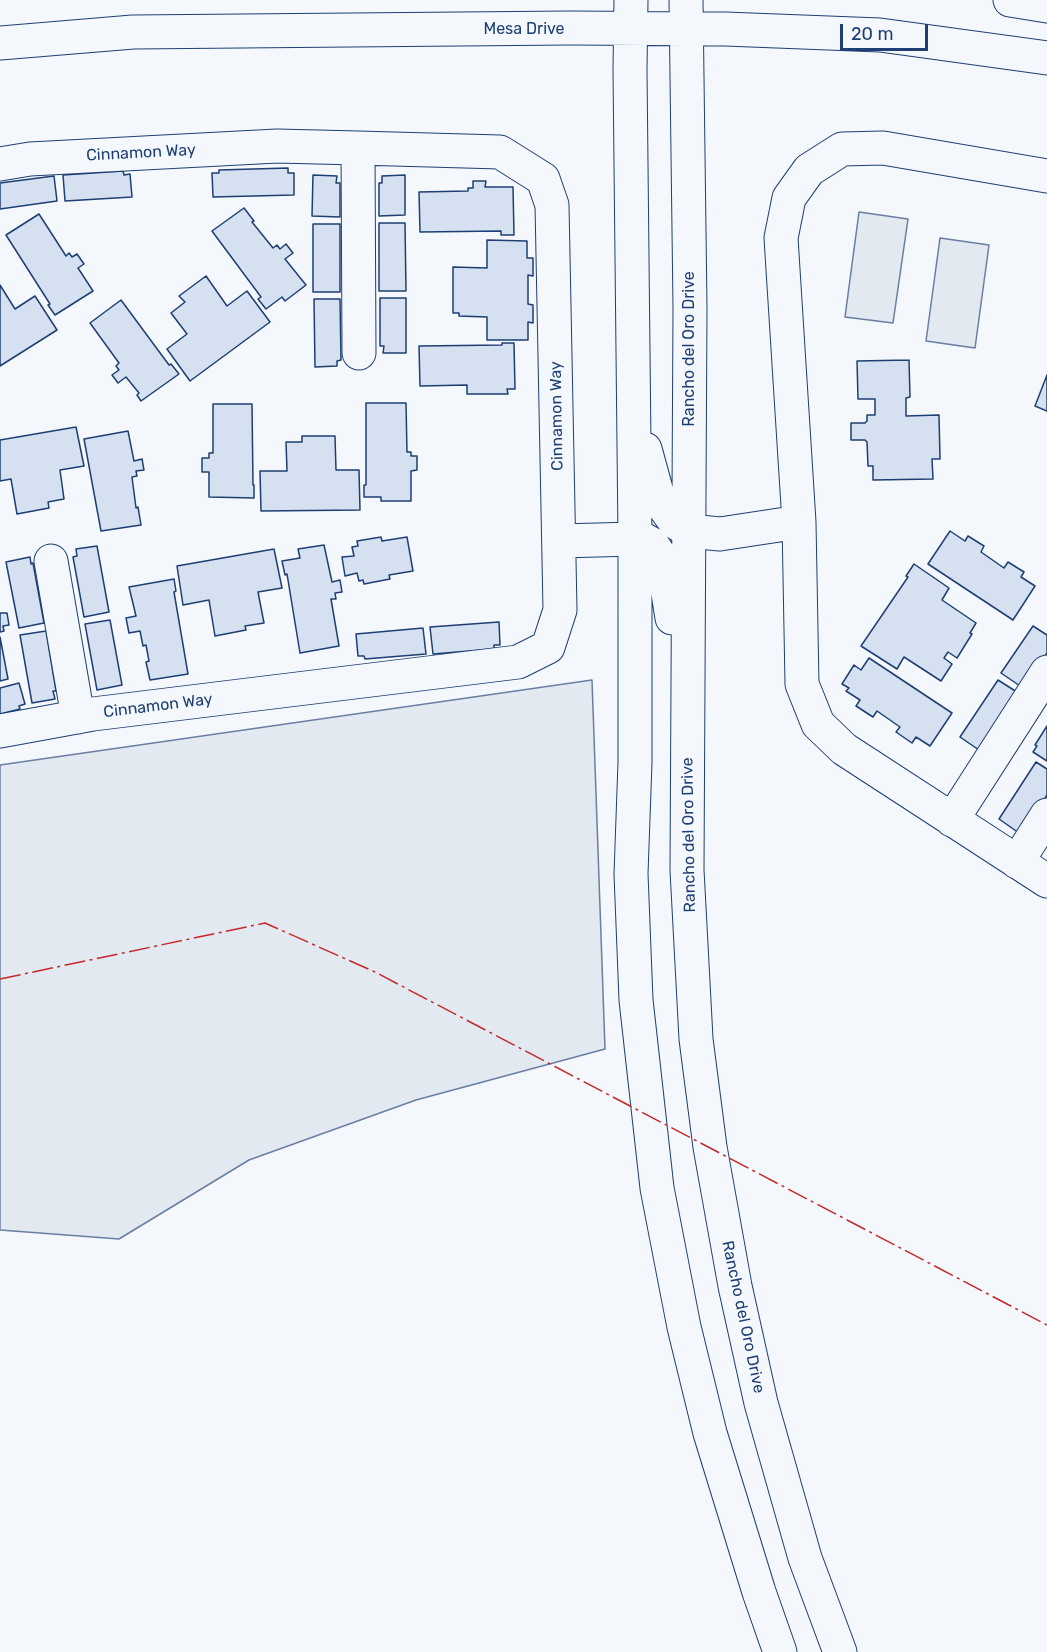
<!DOCTYPE html>
<style>
body{margin:0}
#map{position:relative;width:1047px;height:1652px;overflow:hidden;background:#f4f7fb;font-family:Rubik,sans-serif}
canvas{display:block}
.scale{position:absolute;left:840px;top:24px;width:88px;height:27px;box-sizing:border-box;border:3px solid #1d3f73;border-top:0;padding-left:8px;font-size:18px;line-height:21px;white-space:nowrap;color:#1d3f73;-webkit-text-stroke:4px #f4f7fb;paint-order:stroke}
</style>
<div id="map">
<canvas width="1047" height="1652"></canvas>
<div class="scale">20 m</div>
</div>
<script>
const ctx = document.querySelector('canvas').getContext('2d');
ctx.lineJoin = 'round';
function paint(path, color) { ctx.fillStyle = color; ctx.fill(path, 'evenodd'); }
const shape = rows => new Path2D(rows.map(r => 'M' + r).join(''));
function strokePath(path, color, width, dash) { ctx.strokeStyle = color; ctx.lineWidth = width; ctx.lineCap = dash ? 'butt' : 'round'; ctx.setLineDash(dash || []); ctx.stroke(path); }
function write(font, color, halo, rows, align = 'center') {
  ctx.font = font + ' Rubik,sans-serif'; ctx.lineWidth = 4.5; ctx.setLineDash([]); ctx.textBaseline = 'middle'; ctx.strokeStyle = halo; ctx.fillStyle = color; for (const [text, x, y, turn = 0] of rows) {
    ctx.save(); ctx.translate(x, y); ctx.rotate((+turn || 0) * Math.PI / 180); ctx.textAlign = isNaN(turn) ? turn : align; if (halo) ctx.strokeText(text, 0, 0); ctx.fillText(text, 0, 0); ctx.restore();
  }
}
const green = shape([
 [859,212,908,219,893,323,845,317,859,212],
 [940,238,989,245,975,348,926,341,940,238],
 [592,680,605,1049,416,1100,249,1160,119,1239,0,1230,0,765,592,680]
]);
const building = shape([
 [288,168,288,173,294,173,294,195,213,197,212,173,219,173,219,170,288,168],
 [123,171,124,175,130,174,132,197,65,201,63,175,123,171],
 [313,175,337,176,336,183,340,183,340,217,312,216,313,175],
 [405,175,405,215,379,216,379,183,382,183,382,176,405,175],
 [54,176,57,201,0,209,0,183,54,176],
 [473,181,486,181,485,187,513,187,514,235,501,235,501,231,420,232,419,192,468,191,468,188,473,188,473,181],
 [244,208,254,221,252,222,273,248,277,245,280,249,286,244,293,253,285,259,306,285,285,301,282,297,266,309,258,299,261,297,212,231,244,208],
 [39,214,66,256,69,253,72,257,77,254,84,264,78,268,93,291,55,315,48,305,50,304,6,235,39,214],
 [379,223,405,223,406,291,379,291,379,223],
 [313,224,340,224,340,292,313,292,313,224],
 [487,240,527,241,527,258,533,258,533,276,528,275,528,304,533,305,533,323,528,322,528,340,487,340,487,317,459,316,459,313,453,313,453,267,487,268,487,240],
 [206,276,227,306,247,291,270,322,190,381,167,349,187,334,171,313,185,302,179,296,206,276],
 [0,285,15,309,35,296,57,330,0,366,0,285],
 [380,298,406,298,406,353,383,353,384,346,380,346,380,298],
 [314,299,340,299,341,360,337,361,337,366,315,367,314,299],
 [121,300,169,365,171,364,179,374,141,401,137,395,139,393,126,377,118,383,112,375,119,370,116,366,119,363,90,323,121,300],
 [502,343,514,343,515,389,507,389,508,394,467,394,467,385,420,386,419,346,502,345,502,343],
 [909,360,910,397,906,398,906,416,939,415,940,459,932,459,933,479,873,480,873,466,868,466,867,442,865,440,851,440,851,423,865,423,867,421,867,415,875,415,875,399,858,399,857,361,909,360],
 [1047,375,1047,411,1035,406,1047,375],
 [366,403,406,403,407,452,411,452,411,456,417,456,417,470,411,471,411,501,381,501,381,497,364,497,364,485,366,485,366,403],
 [213,404,252,404,253,485,254,485,254,498,209,497,209,472,202,472,202,458,209,458,209,453,213,453,213,404],
 [76,427,84,466,60,470,64,499,48,502,49,508,17,514,11,479,0,481,0,440,76,427],
 [128,431,134,461,142,459,144,470,136,471,137,476,132,477,136,508,138,507,141,525,101,531,84,439,128,431],
 [302,436,335,436,336,470,359,470,360,510,261,511,260,471,287,471,286,442,302,442,302,436],
 [950,531,965,541,968,536,984,546,981,552,1004,568,1008,562,1024,572,1021,577,1035,586,1013,620,928,564,950,531],
 [381,537,382,541,407,537,413,571,389,575,390,579,364,584,363,580,359,581,357,573,345,576,342,557,354,556,352,547,358,546,357,541,381,537],
 [324,545,332,582,340,580,342,592,335,593,336,599,331,599,339,646,300,653,287,574,285,575,282,561,300,558,298,549,324,545],
 [97,546,109,612,84,617,73,557,77,556,76,549,97,546],
 [274,549,282,588,258,592,264,623,245,626,246,630,215,636,209,600,183,605,177,566,274,549],
 [30,557,31,564,33,563,44,623,19,628,6,562,30,557],
 [914,564,949,588,942,600,976,623,970,633,972,634,957,658,948,652,944,658,952,664,941,681,904,657,897,669,861,646,908,577,906,576,914,564],
 [174,579,176,591,174,592,188,674,150,680,146,662,149,661,146,645,143,646,140,631,129,633,126,618,136,616,129,587,174,579],
 [0,613,7,613,9,625,3,626,4,631,0,632,0,613],
 [110,620,122,685,97,690,85,624,110,620],
 [499,622,500,645,494,645,494,649,433,654,430,627,499,622],
 [1033,626,1047,635,1047,653,1023,688,1001,673,1033,626],
 [423,628,426,654,365,659,364,656,358,656,356,634,423,628],
 [46,631,56,691,53,691,55,699,32,703,20,635,46,631],
 [0,637,8,679,0,681,0,637],
 [869,658,952,713,930,746,916,737,912,743,896,732,900,727,877,711,873,717,856,706,860,700,846,691,849,688,842,684,854,665,861,670,869,658],
 [998,680,1020,694,979,750,960,737,998,680],
 [19,683,25,704,19,706,20,709,0,714,0,688,19,683],
 [1047,726,1047,761,1033,752,1037,746,1035,745,1047,726],
 [1036,762,1047,769,1047,795,1026,828,1019,833,999,819,1036,762]
]);
const minor = shape([
 [358,148,359,353],
 [0,164,30,159,277,146,358,148,500,152,543,179,552,205,560,610,548,647,518,662,93,714,0,731],
 [1047,176,883,148,842,149,809,170,789,198,781,238,799,522,802,684,818,724,844,749,1047,881],
 [689,531,720,534,799,522],
 [560,541,635,539],
 [51,561,78,717],
 [952,820,1047,672],
 [1017,862,1047,815]
]);
const major = shape([
 [631,0,630,70,635,539,635,762,631,874,636,1000,657,1188,684,1327,710,1433,759,1592,780,1652],
 [686,0,690,307,687,870,696,1039,710,1147,735,1286,761,1403,805,1558,840,1652],
 [1010,0,1047,6],
 [0,43,133,32,569,28,725,29,880,35,1047,58],
 [645,449,659,500,675,522,689,531],
 [635,539,645,540,652,544,660,556,665,574,672,618]
]);
const power = shape([
 [0,979,265,923,375,972,1047,1325]
]);
const streetNames = [
 ["Mesa Drive",524,29],
 ["Cinnamon Way",141,153,-3],
 ["Rancho del Oro Drive",689,349,-90],
 ["Cinnamon Way",557,416,-91],
 ["Cinnamon Way",158,706,-7],
 ["Rancho del Oro Drive",689,835,-91],
 ["Rancho del Oro Drive",743,1317,78]
];
paint(green, '#e3e9f0');
strokePath(green, '#687fa3', 1.5);
paint(building, '#d5e0f0');
strokePath(building, '#1d3f73', 1.5);
strokePath(minor, '#1d3f73', 35);
strokePath(major, '#1d3f73', 35);
strokePath(minor, '#f4f7fb', 33);
strokePath(major, '#f4f7fb', 33);
strokePath(power, '#c62828', 1.5, [21, 4.5, 3, 4.5]);
write('16px', '#1d3f73', '#f4f7fb', streetNames);
</script>
